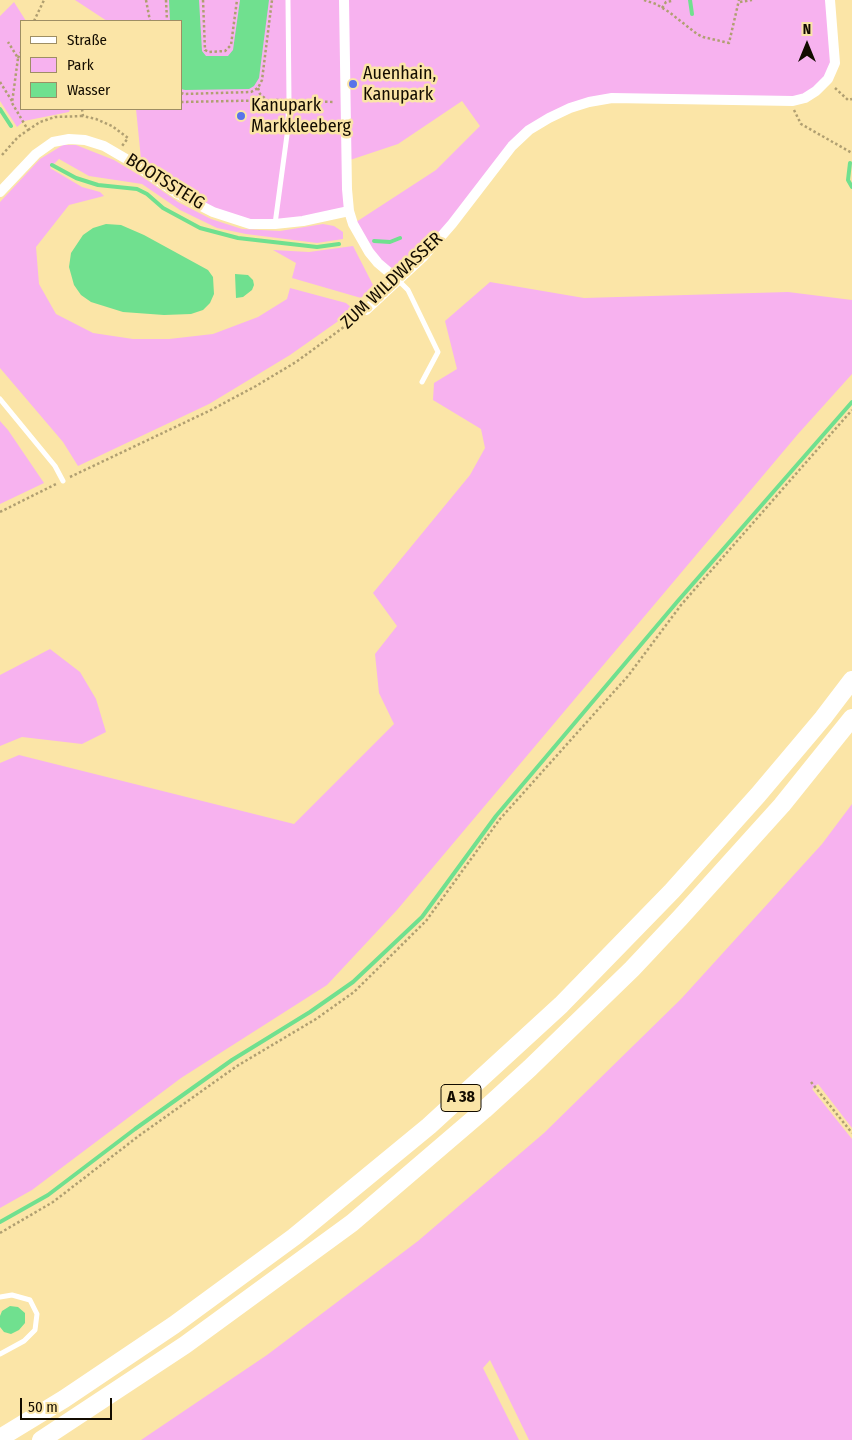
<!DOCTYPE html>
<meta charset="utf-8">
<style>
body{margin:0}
#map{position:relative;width:852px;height:1440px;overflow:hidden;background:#fbe5a7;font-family:"Fira Sans Condensed",sans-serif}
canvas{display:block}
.legend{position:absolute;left:20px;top:20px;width:162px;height:90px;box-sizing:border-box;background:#fbe5a7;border:1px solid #9e8e64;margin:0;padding:6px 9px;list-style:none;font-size:15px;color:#130c00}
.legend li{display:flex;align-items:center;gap:10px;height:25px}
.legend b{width:25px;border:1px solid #9e8e64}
.north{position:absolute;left:782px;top:20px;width:50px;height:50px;-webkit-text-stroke:4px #fbe5a7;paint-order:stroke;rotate:0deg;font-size:14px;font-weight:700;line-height:20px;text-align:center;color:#130c00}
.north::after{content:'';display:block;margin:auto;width:18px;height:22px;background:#130c00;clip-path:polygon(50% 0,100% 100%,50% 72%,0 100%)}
.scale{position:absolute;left:20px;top:1398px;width:92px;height:22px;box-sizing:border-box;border:2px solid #130c00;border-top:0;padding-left:6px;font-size:15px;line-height:18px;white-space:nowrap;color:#130c00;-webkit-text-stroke:4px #fbe5a7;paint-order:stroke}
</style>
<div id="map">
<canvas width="852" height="1440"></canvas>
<ul class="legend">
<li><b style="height:6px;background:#fff"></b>Straße</li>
<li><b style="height:14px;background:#f7b2ef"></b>Park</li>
<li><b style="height:14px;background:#70e08f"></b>Wasser</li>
</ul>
<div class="north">N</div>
<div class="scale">50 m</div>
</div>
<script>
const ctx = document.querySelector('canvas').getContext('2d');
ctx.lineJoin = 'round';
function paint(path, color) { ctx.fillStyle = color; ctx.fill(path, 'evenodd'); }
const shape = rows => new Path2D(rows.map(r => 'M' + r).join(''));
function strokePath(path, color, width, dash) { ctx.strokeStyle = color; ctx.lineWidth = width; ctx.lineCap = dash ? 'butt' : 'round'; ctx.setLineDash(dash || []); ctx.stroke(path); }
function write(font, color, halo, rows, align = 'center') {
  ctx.font = font + ' "Fira Sans Condensed",sans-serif'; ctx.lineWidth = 5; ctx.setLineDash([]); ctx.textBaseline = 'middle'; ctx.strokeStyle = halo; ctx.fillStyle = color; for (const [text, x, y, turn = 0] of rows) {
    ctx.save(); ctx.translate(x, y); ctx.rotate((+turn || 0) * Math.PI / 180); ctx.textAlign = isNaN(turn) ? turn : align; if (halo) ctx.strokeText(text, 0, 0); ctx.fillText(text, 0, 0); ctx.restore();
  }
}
const green = shape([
 [75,0,830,0,833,70,805,98,589,102,529,130,452,224,398,280,378,263,353,224,436,170,480,126,462,101,398,144,347,161,349,211,275,224,213,212,142,169,136,109,181,109,181,21,107,21],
 [14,2,26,21,21,21,21,109,70,109,69,112,24,121,17,127,0,101,0,16],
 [63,145,76,145,114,160,144,178,178,202,211,219,242,229,280,231,323,224,334,226,343,232,343,239,317,243,246,234,217,228,180,210,142,184,89,176,59,159,50,168,82,187,100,192,104,196,69,205,36,247,39,284,56,314,93,333,133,339,169,339,213,334,258,317,287,299,290,288,346,303,354,310,290,355,209,404,78,466,63,442,0,368,0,202,40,159],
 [353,246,373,285,361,298,292,278,296,263,273,250,309,252],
 [490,282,584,298,788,292,852,300,852,374,798,434,397,910,327,985,181,1078,32,1190,0,1208,0,763,19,755,294,824,394,724,379,693,375,654,397,626,373,593,470,475,485,448,481,429,433,400,434,383,457,369,445,321],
 [0,421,8,430,44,483,0,504],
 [50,649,80,672,96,699,106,732,82,744,22,737,0,746,0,675],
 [852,804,852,1128,818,1084,812,1089,852,1139,852,1440,529,1440,490,1360,483,1368,519,1440,141,1440,267,1355,418,1241,544,1133,681,999,822,844]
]);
const water = shape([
 [169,0,199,0,202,51,206,56,228,56,233,50,240,0,269,0,259,78,254,86,249,89,185,90,181,89,181,21,170,21],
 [106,224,121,225,144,235,208,270,213,277,214,294,210,303,203,310,191,314,164,315,123,312,91,302,81,295,74,285,69,267,71,253,83,235,93,228],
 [235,274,248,275,253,280,254,285,252,290,243,297,236,298],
 [10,1306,18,1307,25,1313,25,1323,19,1330,11,1334,4,1332,0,1327,0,1316,2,1311]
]);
const stream = shape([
 [690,0,692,14],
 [0,109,11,126],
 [850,163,848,180,852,187],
 [52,165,76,178,98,185,137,189,147,194,163,208,200,228,238,238,317,247,339,244],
 [374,241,390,242,400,238],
 [0,1222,48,1195,135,1129,232,1060,310,1012,353,982,422,917,496,816,677,602,852,402]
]);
const path = shape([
 [146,0,150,21],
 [166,0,167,21],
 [203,0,205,50,209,52,225,51,231,45,237,0],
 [644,0,656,4,669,12,697,34,703,37,729,43,739,0],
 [740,2,752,0],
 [662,8,666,2,672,1],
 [34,21,44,0],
 [18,58,21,52],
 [0,82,12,101],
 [258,88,260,94,267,100],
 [835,88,848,100,852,99],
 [181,93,184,94,251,92,258,88,262,80,272,0],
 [295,101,335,102],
 [181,102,282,100],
 [82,109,83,116,96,119,112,126,128,138,122,146],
 [794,110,801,124,852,153],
 [28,130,40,122,55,117,83,116],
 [2,155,18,137,28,130,12,103,18,58,8,42],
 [70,477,211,410,256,386,296,362,359,316],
 [0,512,56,484],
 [811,1082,852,1133],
 [0,1233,53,1202,140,1135,237,1066,316,1019,354,992,426,921,500,819,628,676,681,605,852,410]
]);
const lane = shape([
 [275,224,287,135,289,101,288,0],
 [398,280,408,290,438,352,422,382],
 [0,399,55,466,63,481],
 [0,1297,12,1295,30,1300,37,1314,35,1330,24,1341,0,1354]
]);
const street = shape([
 [344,0,347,189,349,211,353,224,369,252,378,263,398,280],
 [0,192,36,154,53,142,69,139,85,140,104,146,128,160,176,193,213,212,250,224,275,224,303,221,349,211],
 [366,310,424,256,452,224,512,146,529,130,549,118,570,108,589,102,612,98,793,101,805,98,816,91,828,79,835,63,830,0]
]);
const highway = shape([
 [0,1438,64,1399,174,1325,294,1237,429,1126,561,1005,672,891,758,795,823,718,852,680],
 [41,1440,185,1345,352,1223,484,1110,530,1068,632,969,680,918,782,805,852,718]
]);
const markers = [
 [353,84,5,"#5973e9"],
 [241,116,5,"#5973e9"]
];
const shields = [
 [461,1098,40]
];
const shieldNames = [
 ["A 38",461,1098]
];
const poiNames = [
 ["Auenhain,",363,74],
 ["Kanupark",363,95],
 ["Kanupark",251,106],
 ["Markkleeberg",251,127]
];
const streetNames = [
 ["BOOTSSTEIG",165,182,32],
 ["ZUM WILDWASSER",392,281,-43]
];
paint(green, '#f7b2ef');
paint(water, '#70e08f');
strokePath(stream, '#70e08f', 4);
strokePath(path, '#b09f71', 2.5, [2.5, 2.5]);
strokePath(lane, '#fff', 5);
strokePath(street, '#fff', 10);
strokePath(highway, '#fff', 18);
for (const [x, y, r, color] of markers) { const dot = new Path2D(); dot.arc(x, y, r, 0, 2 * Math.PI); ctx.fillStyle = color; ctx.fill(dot); strokePath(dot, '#fbe5a7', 2); }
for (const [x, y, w] of shields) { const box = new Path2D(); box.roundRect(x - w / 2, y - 13.5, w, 27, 4); ctx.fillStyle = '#fbe5a7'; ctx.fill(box); strokePath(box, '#130c00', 1); }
write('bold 16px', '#130c00', null, shieldNames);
write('18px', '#130c00', '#fbe5a7', poiNames, 'left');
write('18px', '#130c00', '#fbe5a7', streetNames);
</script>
